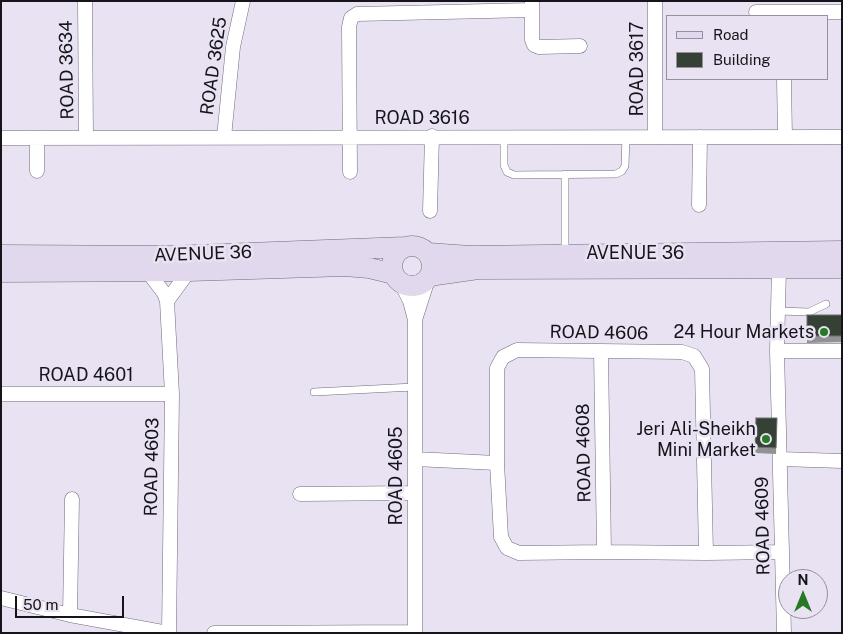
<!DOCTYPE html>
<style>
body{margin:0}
#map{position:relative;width:843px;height:634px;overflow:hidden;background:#e9e2f2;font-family:"Public Sans",sans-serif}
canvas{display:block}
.frame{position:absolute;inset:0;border:2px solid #16141a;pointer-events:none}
.legend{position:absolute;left:666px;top:15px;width:162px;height:65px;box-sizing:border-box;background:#e9e2f2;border:1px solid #95909c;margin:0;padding:6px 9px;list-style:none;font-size:15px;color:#16141a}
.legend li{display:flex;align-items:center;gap:10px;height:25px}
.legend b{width:25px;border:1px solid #95909c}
.north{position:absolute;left:778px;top:569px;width:50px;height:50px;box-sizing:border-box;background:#e9e2f2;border:1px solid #95909c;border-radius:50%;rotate:0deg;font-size:14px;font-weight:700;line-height:20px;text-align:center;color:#16141a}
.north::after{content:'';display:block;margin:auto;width:18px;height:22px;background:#267a26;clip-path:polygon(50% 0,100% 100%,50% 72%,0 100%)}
.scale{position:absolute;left:15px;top:596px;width:109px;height:22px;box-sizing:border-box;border:2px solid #16141a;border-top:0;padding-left:6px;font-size:15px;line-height:18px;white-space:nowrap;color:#16141a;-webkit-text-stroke:4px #e9e2f2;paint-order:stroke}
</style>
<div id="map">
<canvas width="843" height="634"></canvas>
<div class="frame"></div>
<ul class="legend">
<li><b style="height:6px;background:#e2d8ed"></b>Road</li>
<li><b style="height:14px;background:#364135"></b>Building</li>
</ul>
<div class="north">N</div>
<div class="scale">50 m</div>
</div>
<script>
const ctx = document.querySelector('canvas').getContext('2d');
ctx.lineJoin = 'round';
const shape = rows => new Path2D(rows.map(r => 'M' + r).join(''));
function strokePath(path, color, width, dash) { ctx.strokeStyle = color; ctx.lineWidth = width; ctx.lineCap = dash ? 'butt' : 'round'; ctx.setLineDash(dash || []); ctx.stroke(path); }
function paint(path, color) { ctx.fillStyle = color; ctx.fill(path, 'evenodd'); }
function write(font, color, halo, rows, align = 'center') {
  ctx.font = font + ' "Public Sans",sans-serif'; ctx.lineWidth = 5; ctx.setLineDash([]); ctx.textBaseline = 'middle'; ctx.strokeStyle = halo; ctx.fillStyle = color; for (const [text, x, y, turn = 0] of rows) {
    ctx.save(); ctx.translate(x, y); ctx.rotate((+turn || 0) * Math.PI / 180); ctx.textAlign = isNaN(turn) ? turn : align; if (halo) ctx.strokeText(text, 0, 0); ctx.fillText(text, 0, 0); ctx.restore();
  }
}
const lane = shape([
 [504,137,504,165,507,172,514,175,616,174,622,171,625,166,626,136],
 [565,253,565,174],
 [778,311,809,312,826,304],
 [314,392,414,387]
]);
const street = shape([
 [85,1,86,138],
 [655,1,655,136],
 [532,10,532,40,534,45,539,47,580,46],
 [756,12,842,12],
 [784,79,785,137],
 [224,137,233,47,243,1],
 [1,138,842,137],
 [37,138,37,171],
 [350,172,349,27,351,18,357,14,532,10,532,1],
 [699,205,700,137],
 [430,211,432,136],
 [779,268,777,351,784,633],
 [148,272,164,293,167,301,172,394,169,633],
 [401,283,410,301,415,320,415,633],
 [167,301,189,271],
 [415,320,429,276],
 [777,351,842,351],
 [601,352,604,552],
 [1,394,172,394],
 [415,459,497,463],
 [780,459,842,461],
 [300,494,415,493],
 [706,553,702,369,694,356,682,352,517,350,503,357,497,368,497,463,501,537,507,548,519,553,604,552,706,553,782,552],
 [1,598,70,615,168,633],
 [70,615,72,499],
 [214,633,415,632]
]);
const secondary = shape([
 '392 266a20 20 0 1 1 40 0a20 20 0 1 1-40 0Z',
 [428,253,470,256,842,251],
 [1,255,170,256,405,247],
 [1,272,189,271,345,266,369,268,394,274],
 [429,276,478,269,842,268]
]);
const wall = shape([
 [807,315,842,315,842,342,807,343],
 [756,418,777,418,776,454,755,453]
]);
const building = shape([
 [807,315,842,315,842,336,807,336,807,315],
 [756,418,777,418,776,448,755,447,756,418]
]);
const markers = [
 [824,332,5,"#267a26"],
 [766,439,5,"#267a26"]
];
const streetNames = [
 ["ROAD 3625",214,66,-82],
 ["ROAD 3617",637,69,-90],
 ["ROAD 3634",67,70,-91],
 ["ROAD 3616",422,118],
 ["AVENUE 36",635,253],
 ["AVENUE 36",203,254,-2],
 ["ROAD 4606",599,333,1],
 ["ROAD 4601",86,375],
 ["ROAD 4608",584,453,-91],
 ["ROAD 4603",152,467,-89],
 ["ROAD 4605",396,476,-90],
 ["ROAD 4609",763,526,-91]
];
const poiNames = [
 ["24 Hour Markets",814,332],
 ["Jeri Ali-Sheikh",756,429],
 ["Mini Market",756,450]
];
strokePath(lane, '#706a79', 8);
strokePath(street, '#706a79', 15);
strokePath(secondary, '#706a79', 21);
strokePath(lane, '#fff', 7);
strokePath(street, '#fff', 14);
strokePath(secondary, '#e2d8ed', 20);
paint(wall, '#909294');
paint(building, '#364135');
strokePath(building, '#6c716e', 1);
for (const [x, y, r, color] of markers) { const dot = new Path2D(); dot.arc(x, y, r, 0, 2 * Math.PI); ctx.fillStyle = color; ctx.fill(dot); strokePath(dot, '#e9e2f2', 2); }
write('18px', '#16141a', '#e9e2f2', streetNames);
write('18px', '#16141a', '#e9e2f2', poiNames, 'right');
</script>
